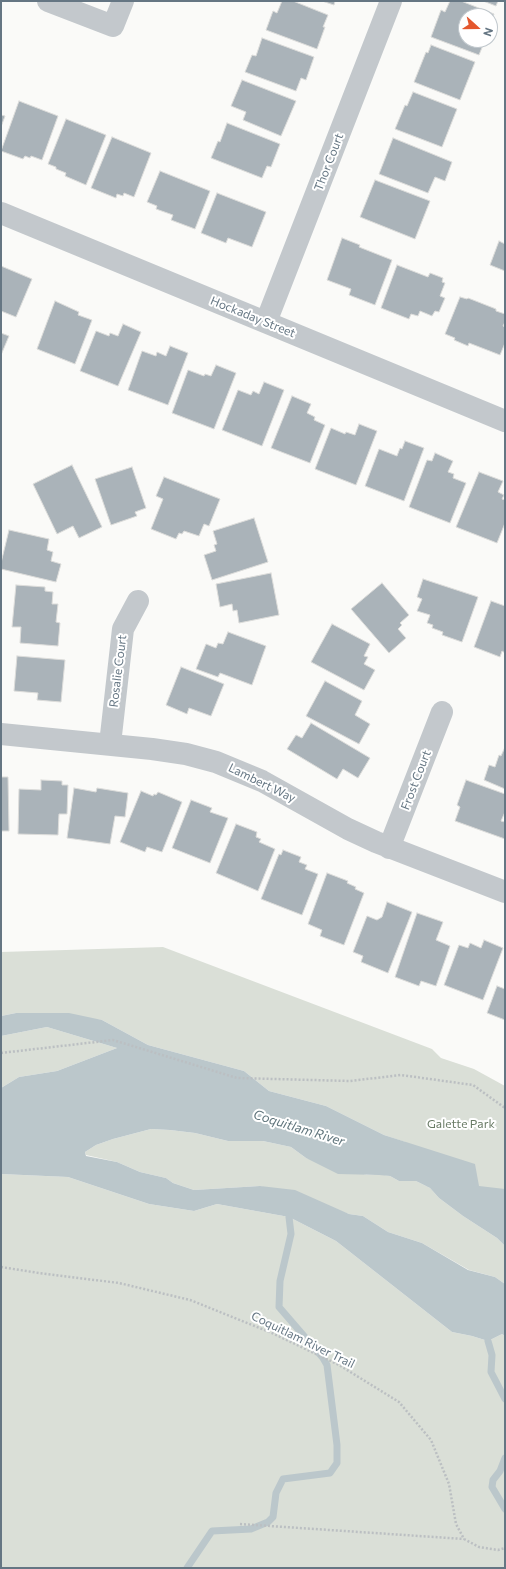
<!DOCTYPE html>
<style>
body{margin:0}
#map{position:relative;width:506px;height:1569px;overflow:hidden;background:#fafaf8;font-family:Commissioner,sans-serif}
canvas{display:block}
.frame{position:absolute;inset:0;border:2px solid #657683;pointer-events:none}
.north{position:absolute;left:458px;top:8px;width:40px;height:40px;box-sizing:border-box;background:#fff;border:1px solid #c1c8cd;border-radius:50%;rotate:111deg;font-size:11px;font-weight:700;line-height:16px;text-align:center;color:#657683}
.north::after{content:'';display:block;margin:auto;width:14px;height:18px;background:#e4572e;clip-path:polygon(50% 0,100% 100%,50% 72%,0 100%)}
</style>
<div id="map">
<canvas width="506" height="1569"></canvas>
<div class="frame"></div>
<div class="north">N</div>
</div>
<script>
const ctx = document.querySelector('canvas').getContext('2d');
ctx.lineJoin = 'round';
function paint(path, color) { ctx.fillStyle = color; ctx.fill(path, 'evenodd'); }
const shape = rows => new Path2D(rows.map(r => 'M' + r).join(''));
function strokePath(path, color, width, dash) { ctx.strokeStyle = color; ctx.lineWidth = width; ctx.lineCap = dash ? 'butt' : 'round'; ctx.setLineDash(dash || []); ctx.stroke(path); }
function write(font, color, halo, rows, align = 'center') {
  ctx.font = font + ' Commissioner,sans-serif'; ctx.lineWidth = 4; ctx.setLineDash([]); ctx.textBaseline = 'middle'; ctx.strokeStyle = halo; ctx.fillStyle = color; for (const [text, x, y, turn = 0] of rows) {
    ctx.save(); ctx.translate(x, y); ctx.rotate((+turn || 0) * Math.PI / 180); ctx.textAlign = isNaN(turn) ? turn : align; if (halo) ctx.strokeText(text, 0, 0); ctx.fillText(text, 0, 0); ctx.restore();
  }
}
const green = shape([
 [163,947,432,1049,441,1058,474,1069,505,1086,505,1206,405,1142,384,1135,326,1106,269,1091,244,1071,148,1045,102,1020,16,1013,1,1016,1,952],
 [47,1027,117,1048,57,1071,19,1077,1,1088,1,1036],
 [151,1129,170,1130,195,1133,228,1141,263,1141,291,1147,306,1158,367,1175,379,1174,390,1176,399,1181,416,1181,430,1188,439,1198,463,1216,497,1238,505,1246,505,1284,495,1277,469,1270,422,1243,388,1232,363,1216,349,1214,260,1186,194,1190,173,1183,166,1178,140,1172,117,1162,86,1155,85,1152,96,1145,113,1139],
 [1,1174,68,1177,149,1204,194,1211,217,1204,289,1217,336,1241,452,1332,472,1336,488,1341,502,1334,505,1336,505,1568,1,1568]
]);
const water = shape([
 [16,1013,69,1013,102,1020,148,1045,244,1071,269,1091,326,1106,384,1135,475,1164,479,1186,505,1189,505,1246,497,1238,463,1216,439,1198,430,1188,416,1181,399,1181,390,1176,379,1175,338,1174,306,1158,291,1147,263,1141,228,1141,195,1133,170,1130,151,1129,113,1139,96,1145,85,1152,86,1156,117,1162,140,1172,166,1178,173,1183,194,1190,260,1186,295,1190,349,1214,363,1216,388,1232,422,1243,468,1270,495,1277,505,1284,505,1336,502,1334,488,1341,472,1336,452,1332,336,1241,289,1217,217,1204,194,1211,149,1204,68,1177,1,1174,1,1088,19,1077,57,1071,117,1048,47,1027,1,1036,1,1016]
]);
const stream = shape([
 [488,1341,492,1355,491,1372,505,1399],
 [505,1458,500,1471,493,1480,492,1487,505,1509],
 [187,1568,212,1531,251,1529,268,1522,273,1517,276,1493,283,1479,330,1473,337,1463,337,1445,327,1365,323,1358,279,1307,280,1281,291,1234,289,1217]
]);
const building = shape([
 [282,1,293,1,328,15,323,27,325,27,317,49,266,30,273,11,277,13,282,1],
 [322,1,335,1,334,5,322,1],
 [450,1,461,1,494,14,490,25,490,16,466,16,466,40,485,40,479,55,431,37,441,10,445,12,450,1],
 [483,1,498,1,496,6,483,1],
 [262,38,314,57,306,80,301,78,296,91,245,72,252,55,256,56,262,38],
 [431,45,475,62,460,100,414,82,426,52,428,53,431,45],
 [242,80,296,101,281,136,243,120,246,112,231,106,242,80],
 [413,92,457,109,442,147,395,129,405,105,407,106,413,92],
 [19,101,58,116,42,160,31,156,30,158,25,156,23,159,1,151,19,101],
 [1,115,5,116,1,127,1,115],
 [66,119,106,135,86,185,65,176,66,173,56,169,56,167,48,164,66,119],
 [227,123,280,144,271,167,267,166,262,178,211,158,218,141,220,142,227,123],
 [112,137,151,153,134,197,124,193,123,196,117,194,116,198,91,188,112,137],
 [393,138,452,162,445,181,435,177,428,193,379,174,393,138],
 [160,171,210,191,195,229,171,220,173,215,156,209,157,206,147,202,160,171],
 [375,180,430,201,415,239,360,217,375,180],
 [217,193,266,212,252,247,228,238,226,243,201,233,217,193],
 [342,238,360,245,359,247,392,260,375,305,349,295,351,289,327,280,342,238],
 [499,241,505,244,505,271,490,265,499,241],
 [397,265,428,277,430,273,443,278,442,282,445,283,440,296,445,298,439,312,435,311,432,316,420,311,418,316,411,314,409,319,381,308,397,265],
 [1,266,32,279,16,317,1,311,1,266],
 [460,297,467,299,468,298,496,309,496,311,505,314,505,322,503,326,505,327,505,343,500,355,469,343,468,346,454,340,455,338,445,334,460,297],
 [55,301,79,312,78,315,92,320,75,364,37,349,55,301],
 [123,324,141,332,118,386,80,371,96,331,109,336,110,333,118,336,123,324],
 [1,333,9,336,1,355,1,333],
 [170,346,188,353,168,405,128,390,142,351,156,356,157,352,166,356,170,346],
 [216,365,236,373,214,429,172,413,188,370,204,376,205,374,211,376,216,365],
 [264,382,284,390,262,446,222,430,238,390,251,395,253,391,259,394,264,382],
 [292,396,311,404,307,413,315,417,314,420,325,425,310,463,271,448,292,396],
 [359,424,377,431,356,485,315,469,331,428,345,434,346,432,355,435,359,424],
 [405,441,424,448,404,501,365,486,379,449,397,456,400,448,402,449,405,441],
 [435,453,453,461,448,472,454,474,453,478,466,483,450,523,409,507,427,460,432,461,435,453],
 [72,465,102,527,79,538,73,526,57,534,33,484,72,465],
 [132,467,146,508,135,512,137,516,111,525,95,479,132,467],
 [479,472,503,481,498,492,504,495,502,499,505,500,505,523,497,543,456,527,479,472],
 [164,477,220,499,209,526,204,524,199,536,184,531,182,534,179,533,176,539,151,529,163,499,156,496,164,477],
 [254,518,268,562,212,580,204,555,216,551,214,545,217,544,213,531,254,518],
 [9,530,49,539,47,550,53,552,51,561,61,564,56,582,1,569,1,563,9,530],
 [271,573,279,615,239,623,237,610,233,611,232,604,220,607,216,584,271,573],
 [423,579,478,597,462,642,442,635,443,632,432,628,433,625,427,623,430,615,417,611,422,599,417,597,423,579],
 [382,583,409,615,400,623,402,625,398,629,406,638,389,653,351,609,382,583],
 [16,585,45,587,45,591,53,592,52,604,58,604,56,622,60,623,58,646,20,643,21,627,12,627,16,585],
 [491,601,505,606,505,653,502,651,500,657,474,647,491,601],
 [332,624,370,644,364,656,368,657,364,664,375,670,364,690,311,662,332,624],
 [228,632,266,646,252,685,220,673,218,677,196,669,206,644,216,648,218,643,223,644,228,632],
 [17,656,65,660,61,702,37,700,38,693,14,691,17,656],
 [181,667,224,684,211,716,189,708,187,714,166,705,181,667],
 [325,681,362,701,355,715,370,724,359,744,306,716,325,681],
 [311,723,370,758,358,778,343,769,337,779,287,749,296,735,302,738,311,723],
 [505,747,505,789,484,780,489,765,495,767,499,755,501,756,505,747],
 [1,777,8,777,9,831,1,831,1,777],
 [41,780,62,781,62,785,68,785,67,814,59,814,58,835,18,834,19,789,41,790,41,780],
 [466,780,505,794,505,812,501,821,505,822,505,839,455,821,460,807,457,805,466,780],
 [74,788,96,792,97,788,128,793,125,817,115,816,110,844,67,838,74,788],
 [141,791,153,796,154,794,156,795,158,792,182,802,162,852,147,847,145,852,120,842,141,791],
 [191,800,212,808,210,812,228,818,210,863,172,848,191,800],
 [236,824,257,832,256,837,261,839,259,842,275,849,258,891,216,873,236,824],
 [283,850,301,857,299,862,307,865,305,869,318,874,302,915,261,899,279,854,281,855,283,850],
 [327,873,348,881,347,883,356,887,355,889,364,893,344,945,320,936,322,930,308,924,327,873],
 [387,902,412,912,388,973,361,962,363,956,353,952,367,916,377,920,382,917,387,902],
 [417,913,443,922,436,940,450,946,436,986,421,981,419,986,395,977,417,913],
 [484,940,503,948,483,1000,444,985,459,945,468,948,470,943,481,948,484,940],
 [497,986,505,989,505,1020,487,1013,497,986]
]);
const path = shape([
 [1,1053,113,1040,237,1078,350,1081,401,1075,473,1085,505,1108],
 [1,1267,39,1273,119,1283,190,1300,272,1333,339,1365,399,1402,431,1440,449,1484,456,1524,464,1539,479,1547,498,1550,505,1548],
 [240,1524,464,1539]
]);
const minor = shape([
 [48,1,113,26,123,1],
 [1,213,505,421],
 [266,322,391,1],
 [1,734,152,749,186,754,216,762,262,781,348,829,376,842,505,892],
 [110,744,123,629,138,601],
 [389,848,442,712]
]);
const streetNames = [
 ["Thor Court",329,162,-69],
 ["Hockaday Street",253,317,22],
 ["Rosalie Court",118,671,-83],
 ["Frost Court",416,780,-69],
 ["Lambert Way",262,783,26],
 ["Coquitlam River Trail",303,1340,26]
];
const parkNames = [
 ["Galette Park",461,1124]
];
const waterNames = [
 ["Coquitlam River",299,1128,17]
];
paint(green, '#dadfd7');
paint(water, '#bbc7cb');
strokePath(stream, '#bbc7cb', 7);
paint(building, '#aab3b9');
strokePath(building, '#dcdcda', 1);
strokePath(path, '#bbbfc2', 2.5, [2, 2]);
strokePath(minor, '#c3c8cc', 22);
write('12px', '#657683', '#fff', streetNames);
write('12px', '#687a64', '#fff', parkNames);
write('italic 13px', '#60757c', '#fff', waterNames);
</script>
